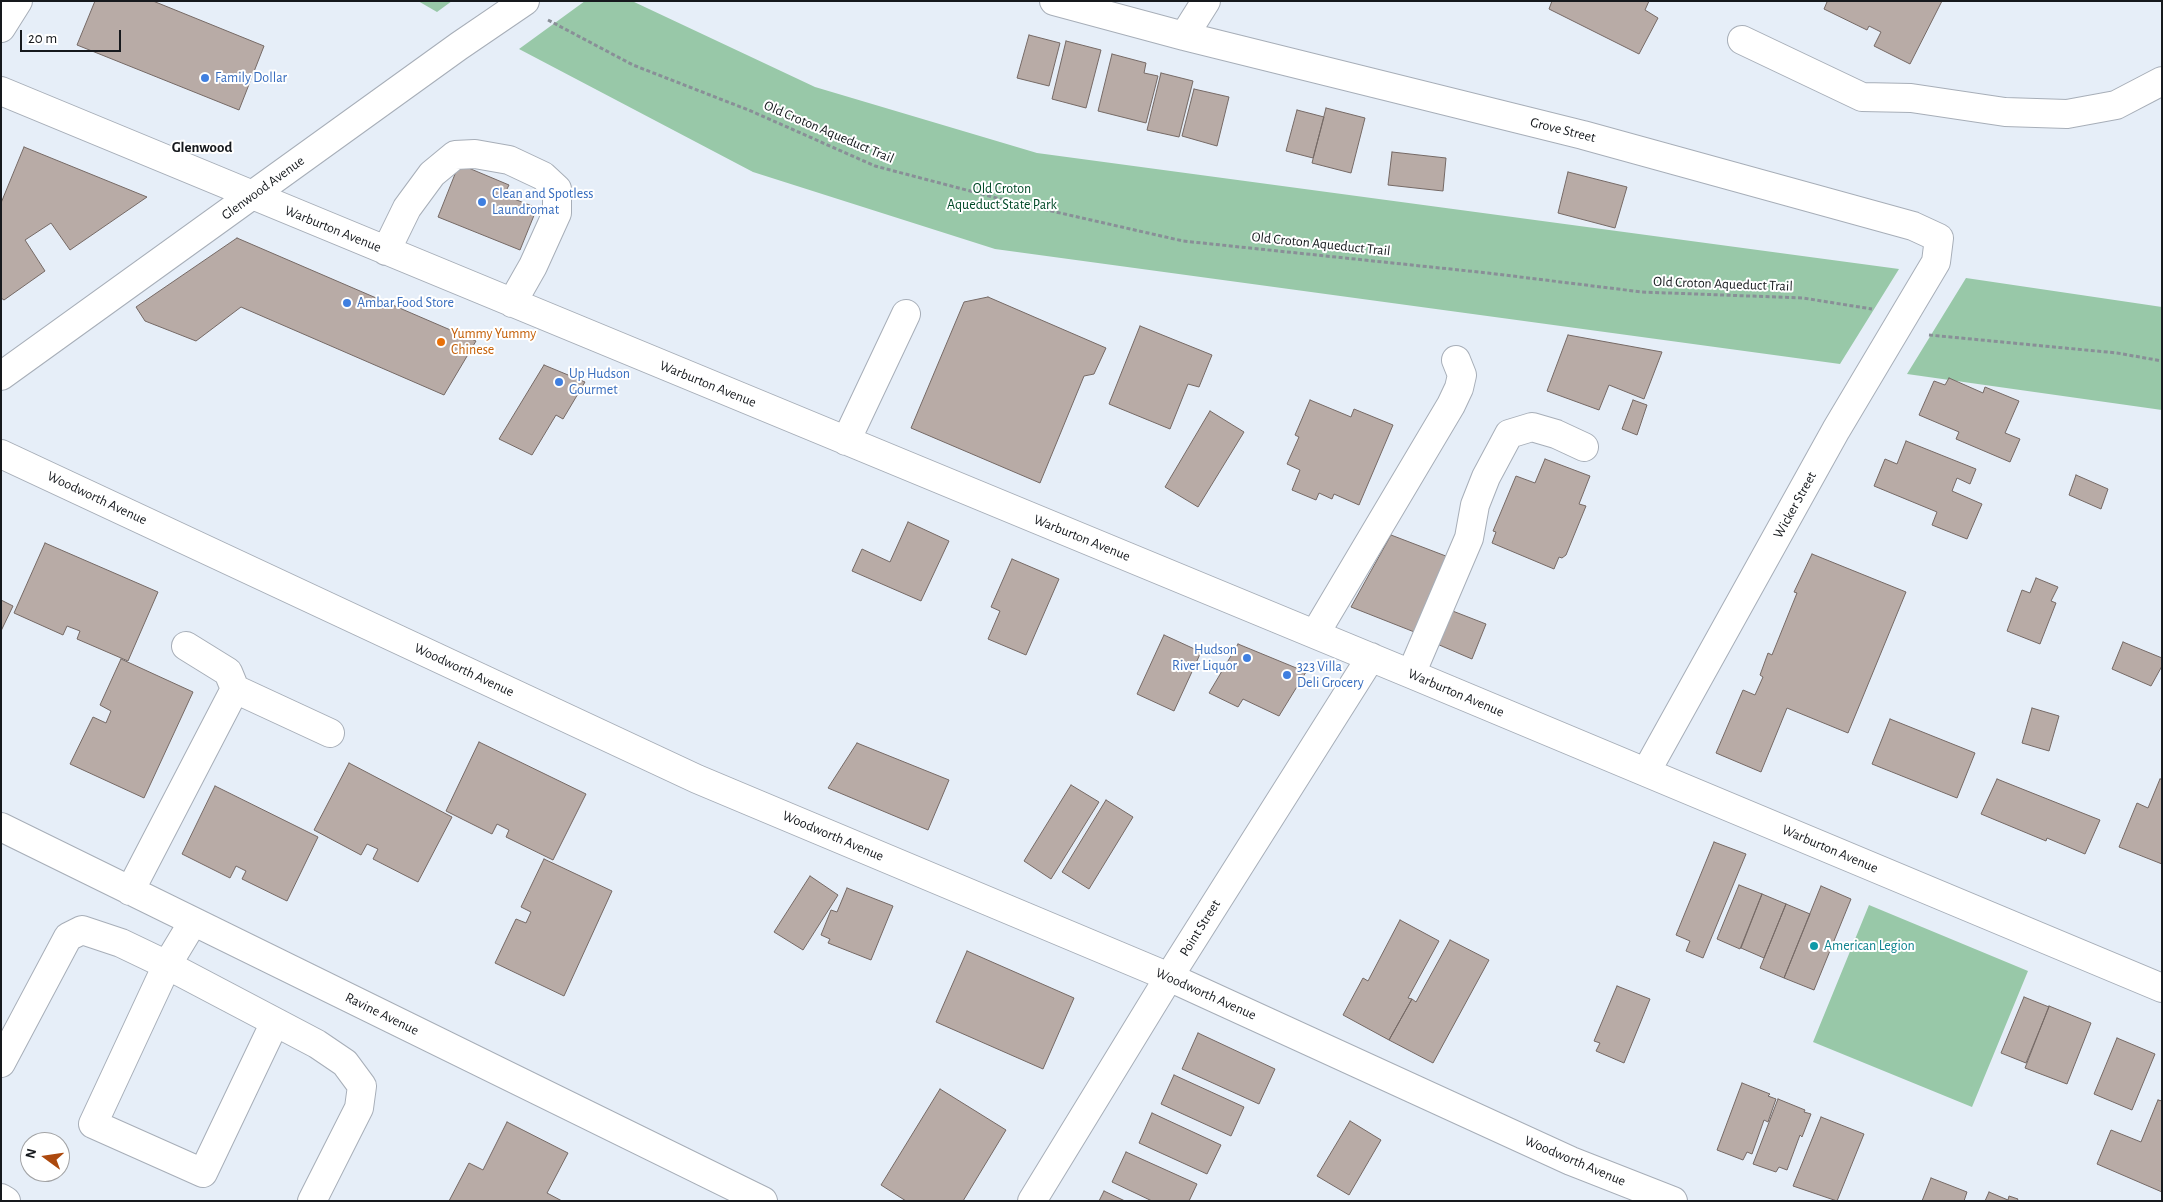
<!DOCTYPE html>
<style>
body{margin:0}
#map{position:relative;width:2163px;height:1202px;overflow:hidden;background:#e6eef8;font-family:"Alegreya Sans",sans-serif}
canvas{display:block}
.frame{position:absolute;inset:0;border:2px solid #16191d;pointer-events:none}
.north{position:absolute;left:20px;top:1132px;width:50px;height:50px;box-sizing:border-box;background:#fff;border:1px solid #a2a3a5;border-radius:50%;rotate:284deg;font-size:14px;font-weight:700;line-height:20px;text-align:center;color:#16191d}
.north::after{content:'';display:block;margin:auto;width:18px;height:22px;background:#ac490e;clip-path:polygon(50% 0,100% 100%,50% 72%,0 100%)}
.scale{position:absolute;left:20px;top:30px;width:101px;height:22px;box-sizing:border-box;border:2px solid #16191d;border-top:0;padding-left:6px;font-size:15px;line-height:18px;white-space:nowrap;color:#16191d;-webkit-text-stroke:4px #fff;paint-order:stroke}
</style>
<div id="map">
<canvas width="2163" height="1202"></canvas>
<div class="frame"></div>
<div class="north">N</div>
<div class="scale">20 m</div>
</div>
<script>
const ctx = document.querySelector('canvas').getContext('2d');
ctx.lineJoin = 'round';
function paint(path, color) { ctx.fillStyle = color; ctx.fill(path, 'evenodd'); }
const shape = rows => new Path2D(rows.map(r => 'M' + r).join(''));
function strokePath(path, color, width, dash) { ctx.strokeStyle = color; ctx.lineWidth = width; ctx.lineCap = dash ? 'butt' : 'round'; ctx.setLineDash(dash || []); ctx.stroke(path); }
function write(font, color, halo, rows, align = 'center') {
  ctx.font = font + ' "Alegreya Sans",sans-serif'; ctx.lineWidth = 4; ctx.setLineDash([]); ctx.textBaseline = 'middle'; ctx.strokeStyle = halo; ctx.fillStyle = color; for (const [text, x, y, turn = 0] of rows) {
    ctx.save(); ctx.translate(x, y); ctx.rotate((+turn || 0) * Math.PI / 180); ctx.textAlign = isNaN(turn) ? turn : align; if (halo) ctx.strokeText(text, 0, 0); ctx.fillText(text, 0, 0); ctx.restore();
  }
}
const green = shape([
 [418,1,452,1,437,12],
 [585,1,632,1,815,87,1037,153,1899,269,1840,364,995,249,753,172,519,49],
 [1966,278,2162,307,2162,410,1907,374],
 [1869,905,2028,971,1972,1107,1813,1042]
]);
const building = shape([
 [95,1,153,1,264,46,239,110,77,45,95,1],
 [1552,1,1649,1,1645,10,1658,18,1639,54,1549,9,1552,1],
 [1825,1,1942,1,1910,64,1874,46,1881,32,1869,26,1867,30,1824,9,1827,2,1825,1],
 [1029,35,1060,43,1049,86,1017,78,1029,35],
 [1066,41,1101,50,1086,108,1052,99,1066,41],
 [1112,54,1146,63,1144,73,1158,76,1146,123,1098,111,1112,54],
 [1161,73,1193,81,1179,137,1147,130,1161,73],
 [1194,89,1229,97,1217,146,1182,136,1194,89],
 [1326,108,1365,118,1351,173,1312,163,1326,108],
 [1297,110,1324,117,1313,158,1286,151,1297,110],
 [24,147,147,197,70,250,51,223,25,240,45,271,4,300,1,298,1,203,24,147],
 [1392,152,1446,158,1443,191,1388,185,1392,152],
 [459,164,509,185,504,195,537,208,520,250,438,217,459,164],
 [1568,172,1627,187,1615,228,1558,213,1568,172],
 [237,238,476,341,444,395,241,307,196,341,145,321,136,307,237,238],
 [988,297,1106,348,1094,374,1084,376,1040,483,911,428,964,302,988,297],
 [1140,326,1212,355,1199,387,1188,384,1170,429,1109,404,1140,326],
 [1568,335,1662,352,1644,399,1609,385,1599,410,1547,391,1568,335],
 [544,365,585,382,563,419,556,415,532,455,499,439,544,365],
 [1949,378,1983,393,1985,387,2019,401,2005,433,2020,439,2010,462,1956,439,1959,432,1919,415,1934,381,1945,385,1949,378],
 [1310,400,1351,417,1354,409,1393,425,1359,505,1334,494,1332,499,1319,493,1316,500,1292,490,1300,470,1287,464,1299,437,1295,435,1310,400],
 [1633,400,1647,405,1637,435,1622,429,1633,400],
 [1210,411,1244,432,1198,507,1165,487,1210,411],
 [1906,441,1976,469,1970,484,1957,478,1952,491,1982,504,1967,539,1932,525,1937,512,1874,486,1885,459,1897,464,1906,441],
 [1545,459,1590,476,1579,504,1586,506,1566,555,1562,558,1559,557,1554,569,1492,543,1496,532,1493,531,1516,476,1535,483,1545,459],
 [2076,475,2108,489,2101,509,2069,495,2076,475],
 [908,522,949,541,921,601,852,571,862,549,890,562,908,522],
 [1391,535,1451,558,1422,635,1351,607,1391,535],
 [45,543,158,592,128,661,77,639,80,631,67,626,63,635,14,613,45,543],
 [1812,554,1906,592,1848,733,1787,708,1761,772,1716,753,1743,690,1755,695,1763,677,1760,675,1768,653,1772,655,1797,593,1794,592,1812,554],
 [1012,559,1059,579,1026,655,988,639,1000,611,991,607,1012,559],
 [2036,578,2058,587,2051,601,2056,603,2040,644,2007,631,2022,590,2030,593,2036,578],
 [1,600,13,606,1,631,1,600],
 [1450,610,1486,624,1472,659,1437,644,1450,610],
 [1164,635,1201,652,1174,711,1137,694,1164,635],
 [2123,642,2162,658,2162,666,2151,686,2112,669,2123,642],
 [1238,644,1306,672,1279,716,1243,699,1238,707,1209,693,1238,644],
 [121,659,193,692,144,798,70,764,93,717,106,723,111,711,100,705,121,659],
 [2032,708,2059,716,2049,751,2022,743,2032,708],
 [1890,719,1975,753,1957,798,1872,764,1890,719],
 [479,742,586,794,553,860,506,837,509,830,497,824,492,834,446,811,479,742],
 [857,743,949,780,928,830,828,788,857,743],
 [349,763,452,817,418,882,373,859,378,849,367,844,361,855,314,830,349,763],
 [1997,779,2100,820,2085,854,2047,838,2046,841,1981,814,1997,779],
 [2160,779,2162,779,2162,864,2119,847,2137,803,2148,808,2160,779],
 [1071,785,1099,802,1051,879,1024,861,1071,785],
 [215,786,318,837,287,901,242,879,246,871,236,866,230,878,182,854,215,786],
 [1106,800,1133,817,1089,889,1062,872,1106,800],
 [1714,842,1746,854,1703,958,1686,951,1690,941,1676,935,1714,842],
 [544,859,612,891,564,996,495,963,516,919,526,923,531,912,521,907,544,859],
 [810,876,838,895,803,950,774,932,810,876],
 [1739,885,1762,894,1740,949,1717,939,1739,885],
 [1821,886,1851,899,1814,990,1784,978,1821,886],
 [847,888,893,906,871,960,828,943,830,939,821,935,831,910,837,912,847,888],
 [1762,894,1786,904,1764,958,1741,948,1762,894],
 [1786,904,1810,914,1784,978,1760,968,1786,904],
 [1400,920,1439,941,1408,998,1412,999,1389,1040,1343,1015,1363,978,1368,981,1400,920],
 [1450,940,1489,960,1433,1063,1389,1040,1412,999,1416,1002,1450,940],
 [967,951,1074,998,1043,1069,936,1022,967,951],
 [1617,986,1650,999,1624,1063,1596,1051,1600,1043,1594,1041,1617,986],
 [2024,997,2049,1007,2026,1063,2001,1053,2024,997],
 [2049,1006,2091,1023,2067,1084,2025,1068,2049,1006],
 [1198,1033,1275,1069,1259,1104,1182,1069,1198,1033],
 [2117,1038,2155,1054,2132,1110,2094,1094,2117,1038],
 [1174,1075,1244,1107,1231,1136,1161,1104,1174,1075],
 [1742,1083,1770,1094,1768,1096,1776,1099,1768,1122,1764,1120,1752,1154,1747,1152,1743,1160,1717,1150,1742,1083],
 [940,1089,1006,1130,963,1201,906,1201,881,1185,940,1089],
 [1778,1099,1805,1110,1804,1112,1811,1114,1802,1137,1800,1135,1787,1170,1779,1167,1776,1172,1753,1164,1778,1099],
 [2158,1100,2162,1101,2162,1192,2097,1164,2111,1130,2141,1142,2158,1100],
 [1152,1113,1221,1145,1207,1174,1139,1143,1152,1113],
 [1821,1117,1864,1134,1837,1201,1793,1186,1821,1117],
 [1350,1121,1381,1140,1349,1195,1317,1176,1350,1121],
 [507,1122,568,1153,547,1193,562,1201,449,1201,469,1163,483,1170,507,1122],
 [1126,1152,1197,1184,1189,1201,1152,1201,1112,1182,1126,1152],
 [1931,1178,1967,1192,1964,1201,1922,1201,1931,1178],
 [1104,1191,1125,1201,1099,1201,1104,1191],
 [1989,1192,2008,1200,2009,1196,2018,1199,2017,1201,1985,1201,1989,1192]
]);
const path = shape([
 [548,20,633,65,751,111,875,166,1012,202,1183,241,1488,273,1642,292,1803,298,1872,309],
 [1929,335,2117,353,2162,361]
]);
const minor = shape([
 [1054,1,1184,36,1583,135,1913,226,1939,238,1936,262,1836,430,1646,772],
 [1,28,18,1],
 [1184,36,1206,1],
 [1742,40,1862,97,1911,98,2005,112,2067,114,2116,105,2162,81],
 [1,91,1411,674,2162,988],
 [386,251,407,208,432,174,455,155,475,154,509,160,543,176,557,189,557,213,533,266,512,303],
 [1,376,459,46,525,1],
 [846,441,906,314],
 [1,454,697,779,1169,977,1571,1161,1673,1201],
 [1315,634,1451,405,1459,388,1462,375,1456,360],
 [186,646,228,672,235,689],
 [1411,674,1469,538,1475,505,1486,477,1509,434,1532,427,1556,434,1584,447],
 [1,827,763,1201],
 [130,891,235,689,330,733],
 [193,922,167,965,93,1124,203,1173,275,1022],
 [1,1063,68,937,82,930,121,943,167,965,317,1044,345,1063,362,1086,359,1108,312,1201],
 [1,1198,6,1201],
 [1032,1201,1169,977,1371,657]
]);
const markers = [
 [205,78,5,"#3f7fe0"],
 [482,202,5,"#3f7fe0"],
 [347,303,5,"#3f7fe0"],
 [441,342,5,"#e8710a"],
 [559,382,5,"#3f7fe0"],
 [1247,658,5,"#3f7fe0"],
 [1287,675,5,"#3f7fe0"],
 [1814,946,5,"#0f9aa8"]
];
const shopNames = [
 ["Family Dollar",215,78],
 ["Clean and Spotless",492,194],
 ["Laundromat",492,210],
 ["Ambar Food Store",357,303],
 ["Up Hudson",569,374],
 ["Gourmet",569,390],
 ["Hudson",1237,650,"right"],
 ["River Liquor",1237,666,"right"],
 ["323 Villa",1297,667],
 ["Deli Grocery",1297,683]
];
const streetNames = [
 ["Grove Street",1563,130,14],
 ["Old Croton Aqueduct Trail",829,132,23],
 ["Glenwood Avenue",263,188,-36],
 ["Warburton Avenue",333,229,22],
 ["Old Croton Aqueduct Trail",1321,244,6],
 ["Old Croton Aqueduct Trail",1723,284,2],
 ["Warburton Avenue",708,384,22],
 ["Woodworth Avenue",97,498,25],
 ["Wicker Street",1795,505,-61],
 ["Warburton Avenue",1082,538,22],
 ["Woodworth Avenue",464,670,25],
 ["Warburton Avenue",1456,693,23],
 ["Woodworth Avenue",833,836,23],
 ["Warburton Avenue",1830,849,23],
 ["Point Street",1200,928,-58],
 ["Woodworth Avenue",1206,994,24],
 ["Ravine Avenue",382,1014,26],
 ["Woodworth Avenue",1575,1161,23]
];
const parkNames = [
 ["Old Croton",1002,189],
 ["Aqueduct State Park",1002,205]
];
const foodNames = [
 ["Yummy Yummy",451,334],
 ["Chinese",451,350]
];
const cultureNames = [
 ["American Legion",1824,946]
];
const neighbourhoodNames = [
 ["Glenwood",202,147]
];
paint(green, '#98c8a8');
paint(building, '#b8aba6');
strokePath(building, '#756965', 1);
strokePath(minor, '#a7aeb8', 30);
strokePath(path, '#898f97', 3, [4, 2.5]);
strokePath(minor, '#fff', 28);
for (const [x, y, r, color] of markers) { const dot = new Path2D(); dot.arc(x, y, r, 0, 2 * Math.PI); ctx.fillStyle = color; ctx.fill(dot); strokePath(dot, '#fff', 2); }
write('14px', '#366cbe', '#fff', shopNames, 'left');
write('14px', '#16191d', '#fff', streetNames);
write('14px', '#004927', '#fff', parkNames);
write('14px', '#c56008', '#fff', foodNames, 'left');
write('14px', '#0d838f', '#fff', cultureNames, 'left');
write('bold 15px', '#16191d', '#fff', neighbourhoodNames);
</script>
